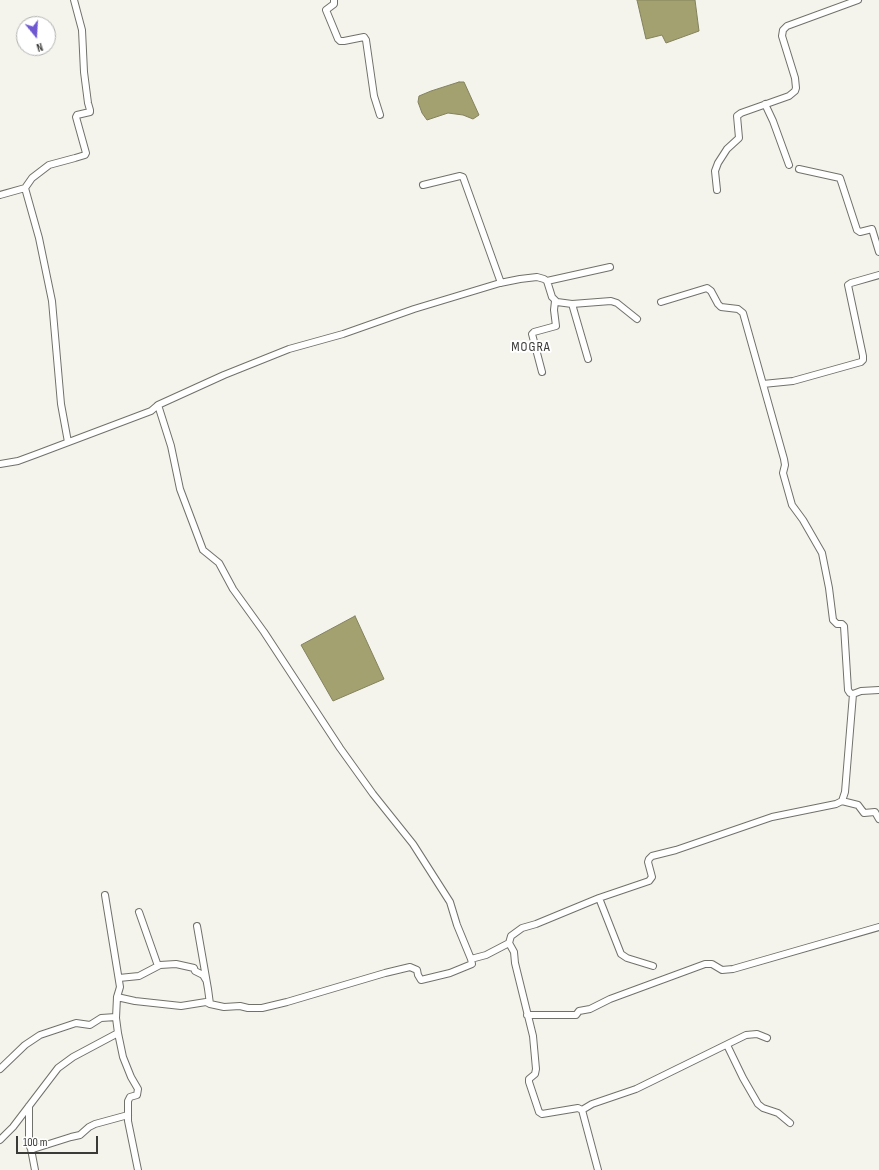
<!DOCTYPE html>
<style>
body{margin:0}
#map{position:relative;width:879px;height:1170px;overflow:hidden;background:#f4f4ec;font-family:"Sofia Sans Condensed",sans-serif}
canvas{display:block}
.north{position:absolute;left:16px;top:16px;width:40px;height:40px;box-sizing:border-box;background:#fff;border:1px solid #b0b1af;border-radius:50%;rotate:162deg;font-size:11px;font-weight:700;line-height:16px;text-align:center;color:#3a3b38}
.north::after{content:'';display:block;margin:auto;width:14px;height:18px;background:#6e57d1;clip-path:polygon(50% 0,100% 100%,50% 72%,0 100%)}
.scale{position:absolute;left:16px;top:1136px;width:82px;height:18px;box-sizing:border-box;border:2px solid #3a3b38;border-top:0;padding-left:5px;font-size:12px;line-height:14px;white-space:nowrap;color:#3a3b38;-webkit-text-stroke:3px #fff;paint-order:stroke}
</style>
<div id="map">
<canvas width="879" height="1170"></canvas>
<div class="north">N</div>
<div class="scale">100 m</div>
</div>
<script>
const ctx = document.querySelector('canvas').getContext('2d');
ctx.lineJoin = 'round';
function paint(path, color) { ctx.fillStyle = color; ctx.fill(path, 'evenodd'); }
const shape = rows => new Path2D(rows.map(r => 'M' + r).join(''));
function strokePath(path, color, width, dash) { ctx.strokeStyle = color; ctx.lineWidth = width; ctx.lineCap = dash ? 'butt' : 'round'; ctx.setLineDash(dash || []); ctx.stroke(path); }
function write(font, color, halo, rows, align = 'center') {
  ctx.font = font + ' "Sofia Sans Condensed",sans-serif'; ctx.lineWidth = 4; ctx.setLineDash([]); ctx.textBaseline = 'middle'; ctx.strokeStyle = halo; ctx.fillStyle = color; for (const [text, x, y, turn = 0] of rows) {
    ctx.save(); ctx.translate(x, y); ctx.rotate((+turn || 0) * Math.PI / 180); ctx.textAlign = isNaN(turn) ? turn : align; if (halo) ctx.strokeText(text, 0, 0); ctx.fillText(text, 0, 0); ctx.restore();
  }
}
const water = shape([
 [637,0,695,0,699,31,666,43,662,35,646,39,637,0],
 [459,82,464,82,479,115,473,119,463,115,448,113,427,120,422,113,418,102,419,96,431,91,459,82],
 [355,616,384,679,333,701,301,645,355,616]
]);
const minor = shape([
 [334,0,334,4,326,10,338,39,340,41,344,41,364,37,366,40,374,96,380,115],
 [765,104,773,121,789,165],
 [799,169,840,178,857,230,860,232,872,229,879,252],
 [423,185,460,176,463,177,501,283],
 [717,190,715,171,718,163,727,149,739,138,737,116,741,113,789,96,795,91,796,88,795,78,782,36,783,30,787,26,858,0],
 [0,195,25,188],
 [547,281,610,267],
 [572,304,588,359],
 [542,372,532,334,534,332,556,326,554,310,555,301],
 [763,384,793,381,861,362,863,360,863,356,848,285,851,283,879,275],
 [158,405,224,375,289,349,343,334,414,309,500,283,520,279,537,277,544,279,547,281,552,297,557,302,572,304,611,301,617,303,637,319],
 [68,442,61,404,52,301,39,238,25,188,32,178,49,165,75,158,85,155,86,153,76,117,77,115,90,112,90,110,88,103,84,72,82,30,74,0],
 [0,464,18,461,37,454,151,411,158,405,171,446,180,489,203,550,219,563,233,589,264,632,340,748,373,794,413,844,450,902,457,925,471,959],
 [853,694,861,691,879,690],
 [842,801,858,805,864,813,875,812,879,819],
 [105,895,120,987,117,997],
 [599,898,621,954,627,958,653,966],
 [139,912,158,966],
 [197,926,208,989,210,1004],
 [509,943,511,936,522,928,536,924,599,898,649,881,652,877,648,862,649,859,652,856,676,850,772,817,836,804,842,801,845,792,853,694,850,693,848,690,844,626,842,624,837,624,833,620,829,588,822,553,803,520,792,505,783,473,785,465,784,459,743,313,738,309,721,307,718,304,711,291,707,288,661,302],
 [119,978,139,976,160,965,176,964,194,968,195,971,203,975,206,980],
 [527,1015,576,1015,579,1011,590,1009,610,999,705,964,712,964,722,970,733,969,879,927],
 [118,1033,123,1057,131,1077,138,1089,137,1095,130,1097,128,1101,128,1121,138,1170],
 [727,1045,743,1078,758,1104,763,1108,778,1113,790,1123],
 [0,1069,25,1045,40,1035,76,1023,90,1025,101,1018,116,1017],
 [29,1106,29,1143,30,1147,33,1149,71,1137,80,1135,89,1127,95,1124,128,1115],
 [582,1110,592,1104,636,1089,746,1035,757,1034,767,1038],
 [0,1140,13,1127,58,1068,73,1057,118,1033,116,1018,117,997,135,1001,181,1006,206,1002,210,1004,224,1007,240,1006,248,1008,262,1008,287,1002,385,973,410,967,417,970,418,975,421,980,450,973,472,964,471,959,486,955,509,943,514,952,515,963,533,1036,536,1069,535,1074,529,1079,529,1082,539,1112,542,1114,578,1108,582,1110,598,1170],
 [31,1149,35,1170]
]);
const quarterNames = [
 ["MOGRA",531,347]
];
paint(water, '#a2a16f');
strokePath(water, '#83825e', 1);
strokePath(minor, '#71716b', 8);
strokePath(minor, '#fff', 6);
ctx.letterSpacing = '1px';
write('14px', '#3a3b38', '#fff', quarterNames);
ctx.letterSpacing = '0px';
</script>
